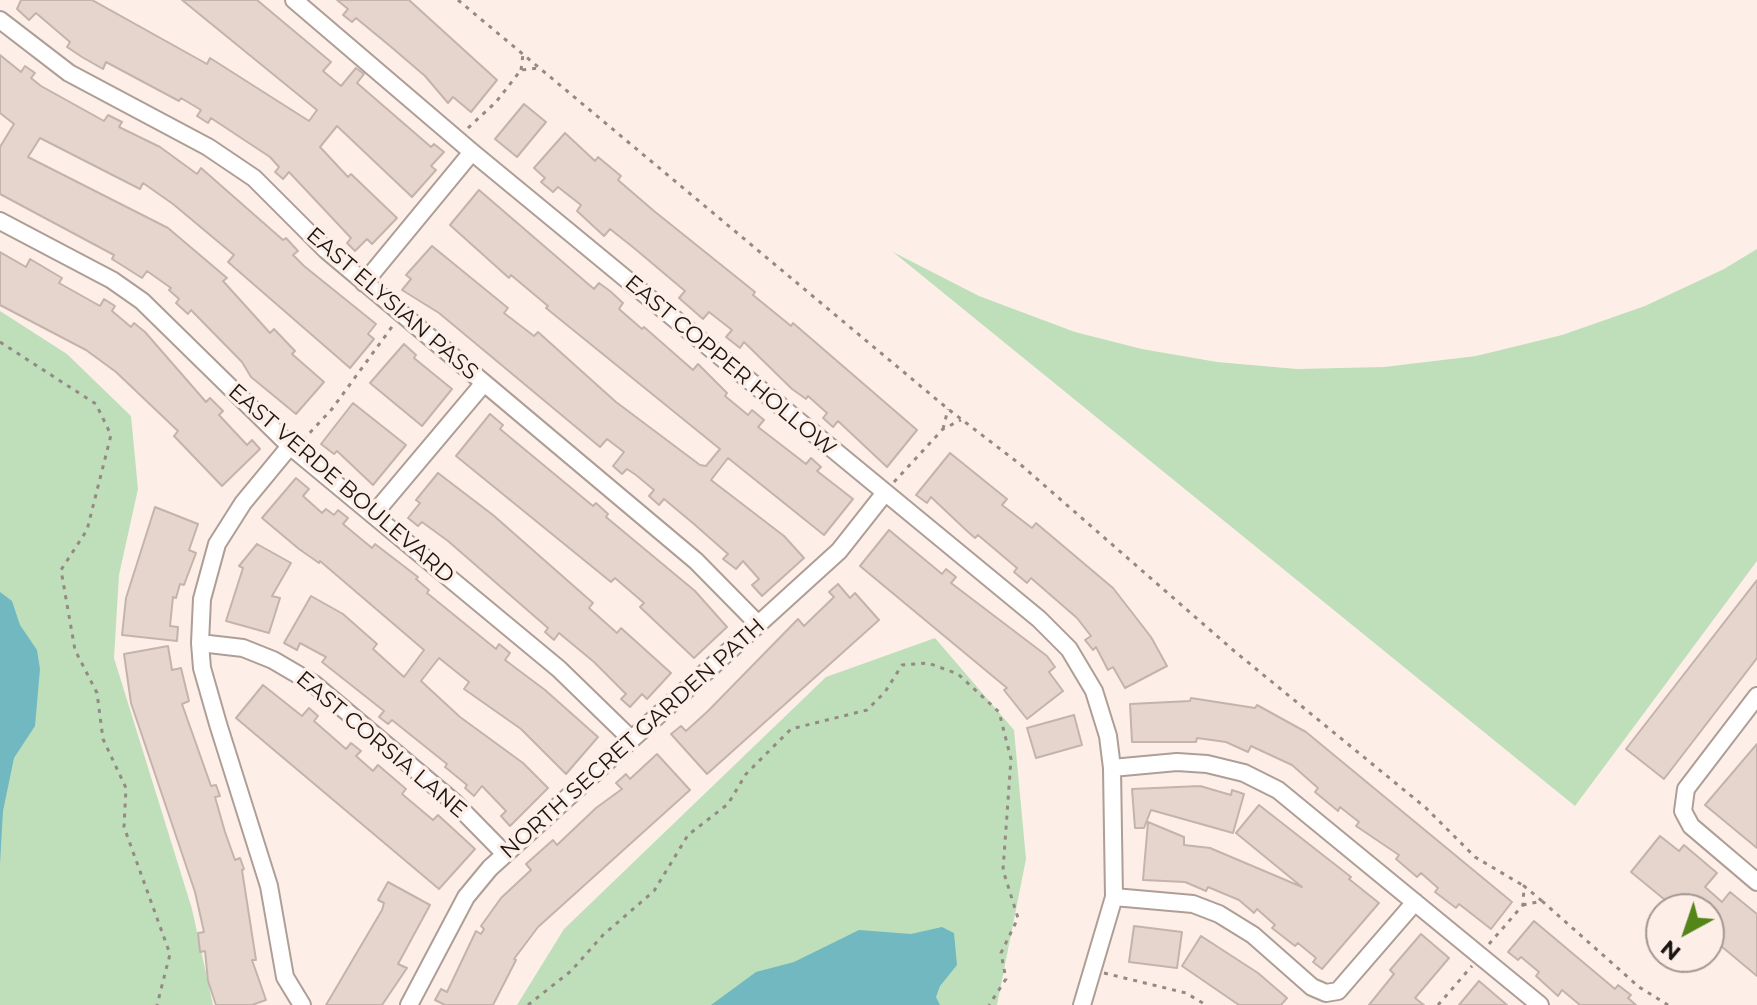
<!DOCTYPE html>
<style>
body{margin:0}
#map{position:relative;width:1757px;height:1005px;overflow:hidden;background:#fdefe8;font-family:Montserrat,sans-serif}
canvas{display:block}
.north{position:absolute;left:1645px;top:893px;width:80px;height:80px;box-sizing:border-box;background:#fdefe8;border:2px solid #a39893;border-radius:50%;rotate:220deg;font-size:22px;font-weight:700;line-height:32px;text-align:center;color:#1c1613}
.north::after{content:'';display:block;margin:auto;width:28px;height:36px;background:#548519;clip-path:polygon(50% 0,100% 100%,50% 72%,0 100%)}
</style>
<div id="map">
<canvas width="1757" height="1005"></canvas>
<div class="north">N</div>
</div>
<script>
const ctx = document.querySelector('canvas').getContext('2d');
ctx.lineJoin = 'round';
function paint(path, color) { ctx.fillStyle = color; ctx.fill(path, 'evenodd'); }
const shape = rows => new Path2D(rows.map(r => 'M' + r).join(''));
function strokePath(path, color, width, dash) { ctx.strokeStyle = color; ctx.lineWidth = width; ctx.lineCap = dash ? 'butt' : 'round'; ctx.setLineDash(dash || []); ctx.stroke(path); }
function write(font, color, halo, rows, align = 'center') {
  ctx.font = font + ' Montserrat,sans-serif'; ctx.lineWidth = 7; ctx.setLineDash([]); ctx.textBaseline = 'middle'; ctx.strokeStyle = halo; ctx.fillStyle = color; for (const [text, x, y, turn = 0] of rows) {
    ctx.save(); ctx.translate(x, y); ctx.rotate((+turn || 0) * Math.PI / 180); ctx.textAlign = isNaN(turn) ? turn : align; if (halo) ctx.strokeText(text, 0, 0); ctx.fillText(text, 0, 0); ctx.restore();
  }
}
const green = shape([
 [1757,249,1757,561,1575,806,893,252,979,296,1075,332,1142,349,1217,362,1297,369,1384,367,1476,356,1562,335,1645,306,1724,269],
 [0,311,67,354,131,416,138,489,119,575,114,658,192,909,213,1005,0,1005],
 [935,638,1014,730,1026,859,997,1005,517,1005,564,929,826,677]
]);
const water = shape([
 [0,592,12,601,20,625,37,650,40,669,35,726,14,758,3,811,0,864],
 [942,927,954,933,957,965,940,986,936,997,940,1005,711,1005,756,972,794,962,859,930,911,934]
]);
const building = shape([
 [21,0,92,0,207,64,210,58,309,121,317,110,182,0,257,0,331,62,323,71,341,86,356,68,364,74,357,83,431,147,434,144,444,152,431,166,436,170,412,197,337,126,320,147,348,177,351,174,397,218,372,244,367,239,355,251,347,243,351,238,289,172,283,179,275,172,279,167,270,157,211,118,208,123,197,116,201,110,181,98,179,101,106,62,103,69,82,57,67,47,70,42,36,13,29,20,17,9,21,0],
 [337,0,409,0,497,80,471,112,453,97,448,103,425,76,390,46,356,18,352,22,343,15,348,9,337,0],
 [0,55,21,72,25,66,35,73,31,78,41,86,104,121,108,115,122,122,119,127,160,147,197,174,201,168,283,240,286,238,298,251,293,255,304,266,376,324,368,334,374,339,350,368,228,262,234,255,173,204,143,183,140,189,40,138,28,157,168,228,227,278,223,281,270,333,274,329,295,351,292,354,324,382,296,414,251,377,242,362,191,310,188,314,176,303,179,299,169,290,171,288,147,271,142,278,112,259,114,255,0,194,0,147,14,124,0,113,0,55],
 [524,104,546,122,517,157,495,139,524,104],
 [565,133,595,161,598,157,621,176,618,180,654,211,755,292,753,295,791,326,793,323,917,430,887,467,838,421,833,427,823,418,827,413,808,396,806,399,792,389,744,342,740,348,726,337,732,330,709,312,703,319,679,298,685,291,634,248,610,229,604,236,577,211,581,205,558,187,553,192,541,182,545,178,534,168,565,133],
 [479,190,594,289,599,283,610,291,623,303,619,309,642,329,644,327,693,370,698,364,727,393,725,396,748,415,752,410,764,420,758,427,806,464,811,458,821,467,817,471,853,499,824,535,728,458,711,480,784,536,804,558,762,596,752,585,759,579,743,561,736,569,723,559,728,554,694,524,664,499,659,505,649,496,654,490,636,475,627,469,622,474,613,466,624,452,607,439,600,447,439,313,402,290,411,279,406,275,432,246,508,308,504,313,534,336,538,332,616,402,700,465,706,466,720,449,546,308,548,306,511,275,509,278,450,225,479,190],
 [0,252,26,267,30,259,62,278,59,283,100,306,104,299,115,306,112,311,131,327,134,323,145,332,206,402,210,398,223,411,219,415,247,445,252,440,260,449,222,486,174,436,178,431,116,372,86,350,0,305,0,252],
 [404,344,416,355,414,358,452,389,422,426,370,383,404,344],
 [353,403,406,445,373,485,337,451,334,454,321,444,353,403],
 [490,414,503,425,500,429,593,506,596,503,608,514,606,517,695,591,727,627,694,658,640,607,644,603,615,578,611,582,456,456,490,414],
 [950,453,1007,499,1002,505,1032,528,1036,523,1113,588,1151,637,1167,666,1125,688,1113,667,1108,670,1096,647,1093,650,1085,640,1091,636,1077,618,1031,578,1027,583,1014,572,1017,568,978,535,975,538,967,531,931,497,927,503,916,495,950,453],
 [438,473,493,515,593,603,589,608,617,633,621,628,671,673,647,699,642,694,630,707,621,699,626,694,594,662,559,633,554,640,545,632,548,628,448,541,422,522,418,526,408,518,420,503,416,500,438,473],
 [296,478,309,489,303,496,322,513,326,509,334,515,338,510,348,518,343,524,372,548,375,544,418,577,416,579,429,590,427,593,496,649,499,644,510,653,505,660,545,690,598,737,566,774,521,729,464,689,469,682,439,658,421,681,460,717,523,763,548,788,510,826,501,816,506,811,482,786,474,796,465,788,467,785,445,767,447,764,392,720,388,724,379,717,384,711,322,662,326,657,300,643,297,650,284,643,311,596,343,614,377,644,373,649,404,677,424,650,320,561,319,563,299,549,262,518,296,478],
 [155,507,198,524,189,550,196,553,184,585,180,584,176,598,173,597,170,626,178,627,177,641,122,635,126,598,155,507],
 [889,530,942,574,946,569,956,577,951,583,1047,656,1055,667,1049,672,1063,691,1027,719,1004,690,1007,688,860,566,889,530],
 [257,544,291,563,272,596,280,598,269,633,226,621,243,568,239,566,257,544],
 [1757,580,1757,658,1664,779,1626,749,1757,580],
 [838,584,850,598,855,593,879,620,707,774,671,734,681,726,686,731,708,711,798,619,804,626,834,597,829,592,838,584],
 [168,646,172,670,181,668,189,701,182,704,211,786,216,785,220,796,215,797,225,832,235,860,240,858,244,869,242,870,256,960,252,960,266,1000,252,1005,216,1005,208,981,205,951,200,952,198,933,204,932,195,892,131,703,124,654,168,646],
 [263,685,302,716,309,708,318,716,314,721,346,749,351,743,361,751,356,756,373,771,378,765,406,789,402,794,433,820,438,815,475,849,439,889,236,718,263,685],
 [1191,698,1255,708,1257,705,1306,732,1512,902,1491,929,1459,904,1456,908,1435,892,1438,888,1421,873,1417,877,1396,859,1399,855,1356,826,1359,822,1340,807,1338,811,1315,792,1318,788,1292,765,1251,746,1248,752,1226,742,1197,738,1196,742,1132,742,1130,704,1190,701,1191,698],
 [1074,715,1082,745,1036,758,1027,728,1074,715],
 [1757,744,1757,848,1705,805,1757,744],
 [657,754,690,790,538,927,514,959,516,960,493,1005,445,1005,435,1000,441,989,447,992,476,931,481,934,484,929,481,926,501,898,531,870,526,864,553,840,557,845,596,808,622,789,616,783,626,774,630,779,657,754],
 [1200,786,1231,795,1232,790,1244,794,1233,833,1151,810,1144,828,1135,828,1132,789,1200,786],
 [1259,805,1351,877,1349,879,1379,903,1322,969,1313,962,1316,958,1298,943,1295,946,1272,928,1275,925,1257,909,1254,913,1239,900,1208,887,1206,891,1185,882,1143,880,1148,822,1184,837,1184,845,1210,848,1302,887,1236,833,1259,805],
 [1660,836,1679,851,1684,845,1717,873,1705,887,1722,902,1730,892,1757,914,1757,976,1709,936,1709,909,1676,909,1631,872,1660,836],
 [388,882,430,905,398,964,407,968,382,1005,326,1005,382,910,384,903,378,900,388,882],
 [1534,921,1615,989,1618,985,1631,995,1628,998,1636,1005,1580,1005,1562,990,1558,996,1536,976,1539,972,1521,957,1518,960,1508,952,1534,921],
 [1134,926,1182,932,1177,968,1129,962,1134,926],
 [1421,934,1449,958,1415,998,1424,1005,1369,1005,1394,974,1390,970,1421,934],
 [1201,936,1258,973,1287,998,1281,1005,1239,1005,1182,966,1201,936],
 [1479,981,1507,1005,1459,1005,1479,981]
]);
const path = shape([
 [458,0,948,409,1021,465,1233,650,1426,808,1475,857,1524,886],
 [521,70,523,54],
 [468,128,496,102,521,70,539,68],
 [0,342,96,404,111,435,87,530,61,570,75,650,97,693,103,739,126,788,124,827,170,954,157,1005],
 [943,429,948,409],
 [303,440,332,409,394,324],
 [894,482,943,429,961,420],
 [1542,901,1639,987,1668,1005],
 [1489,944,1523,905,1524,886,1542,901,1523,905],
 [1104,973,1186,993,1206,1005],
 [528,1005,571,971,603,935,654,891,688,835,728,804,746,774,791,729,867,710,885,692,902,665,928,663,958,674,999,712,1011,759,1003,870,1018,918,1001,953,1006,979,989,1005],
 [1438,1005,1472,966]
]);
const street = shape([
 [294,0,472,152,1039,619,1069,649,1094,691,1108,736,1112,768,1114,897,1082,1005],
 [0,20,69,73,208,147,254,178,326,250,696,561,759,625],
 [0,221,112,280,142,301,290,446,559,669,630,738],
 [364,283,472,152],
 [290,446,243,503,217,544,202,599,200,643,202,668,218,724,269,886,285,977,302,1005],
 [373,515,484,383],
 [200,643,243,648,273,660,314,684,455,803,505,854],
 [1757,696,1686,789,1683,811,1691,826,1757,882],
 [1112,768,1177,762,1207,764,1244,773,1278,790,1540,1005],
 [1114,897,1193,904,1219,914,1253,935,1312,987,1326,993,1338,991,1415,902],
 [409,1005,466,897,490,868,839,551,884,494]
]);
const streetNames = [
 ["EAST ELYSIAN PASS",392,304,41],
 ["EAST COPPER HOLLOW",730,366,40],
 ["EAST VERDE BOULEVARD",341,484,41],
 ["NORTH SECRET GARDEN PATH",633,739,-42],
 ["EAST CORSIA LANE",381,745,40]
];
paint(green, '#bfdfba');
paint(water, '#71b8c1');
paint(building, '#e6d5cd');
strokePath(building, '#c4b3ab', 2);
strokePath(street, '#ae9e96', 20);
strokePath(path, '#948984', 3, [4, 6]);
strokePath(street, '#fff', 16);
write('22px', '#1c1613', '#fdefe8', streetNames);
</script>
